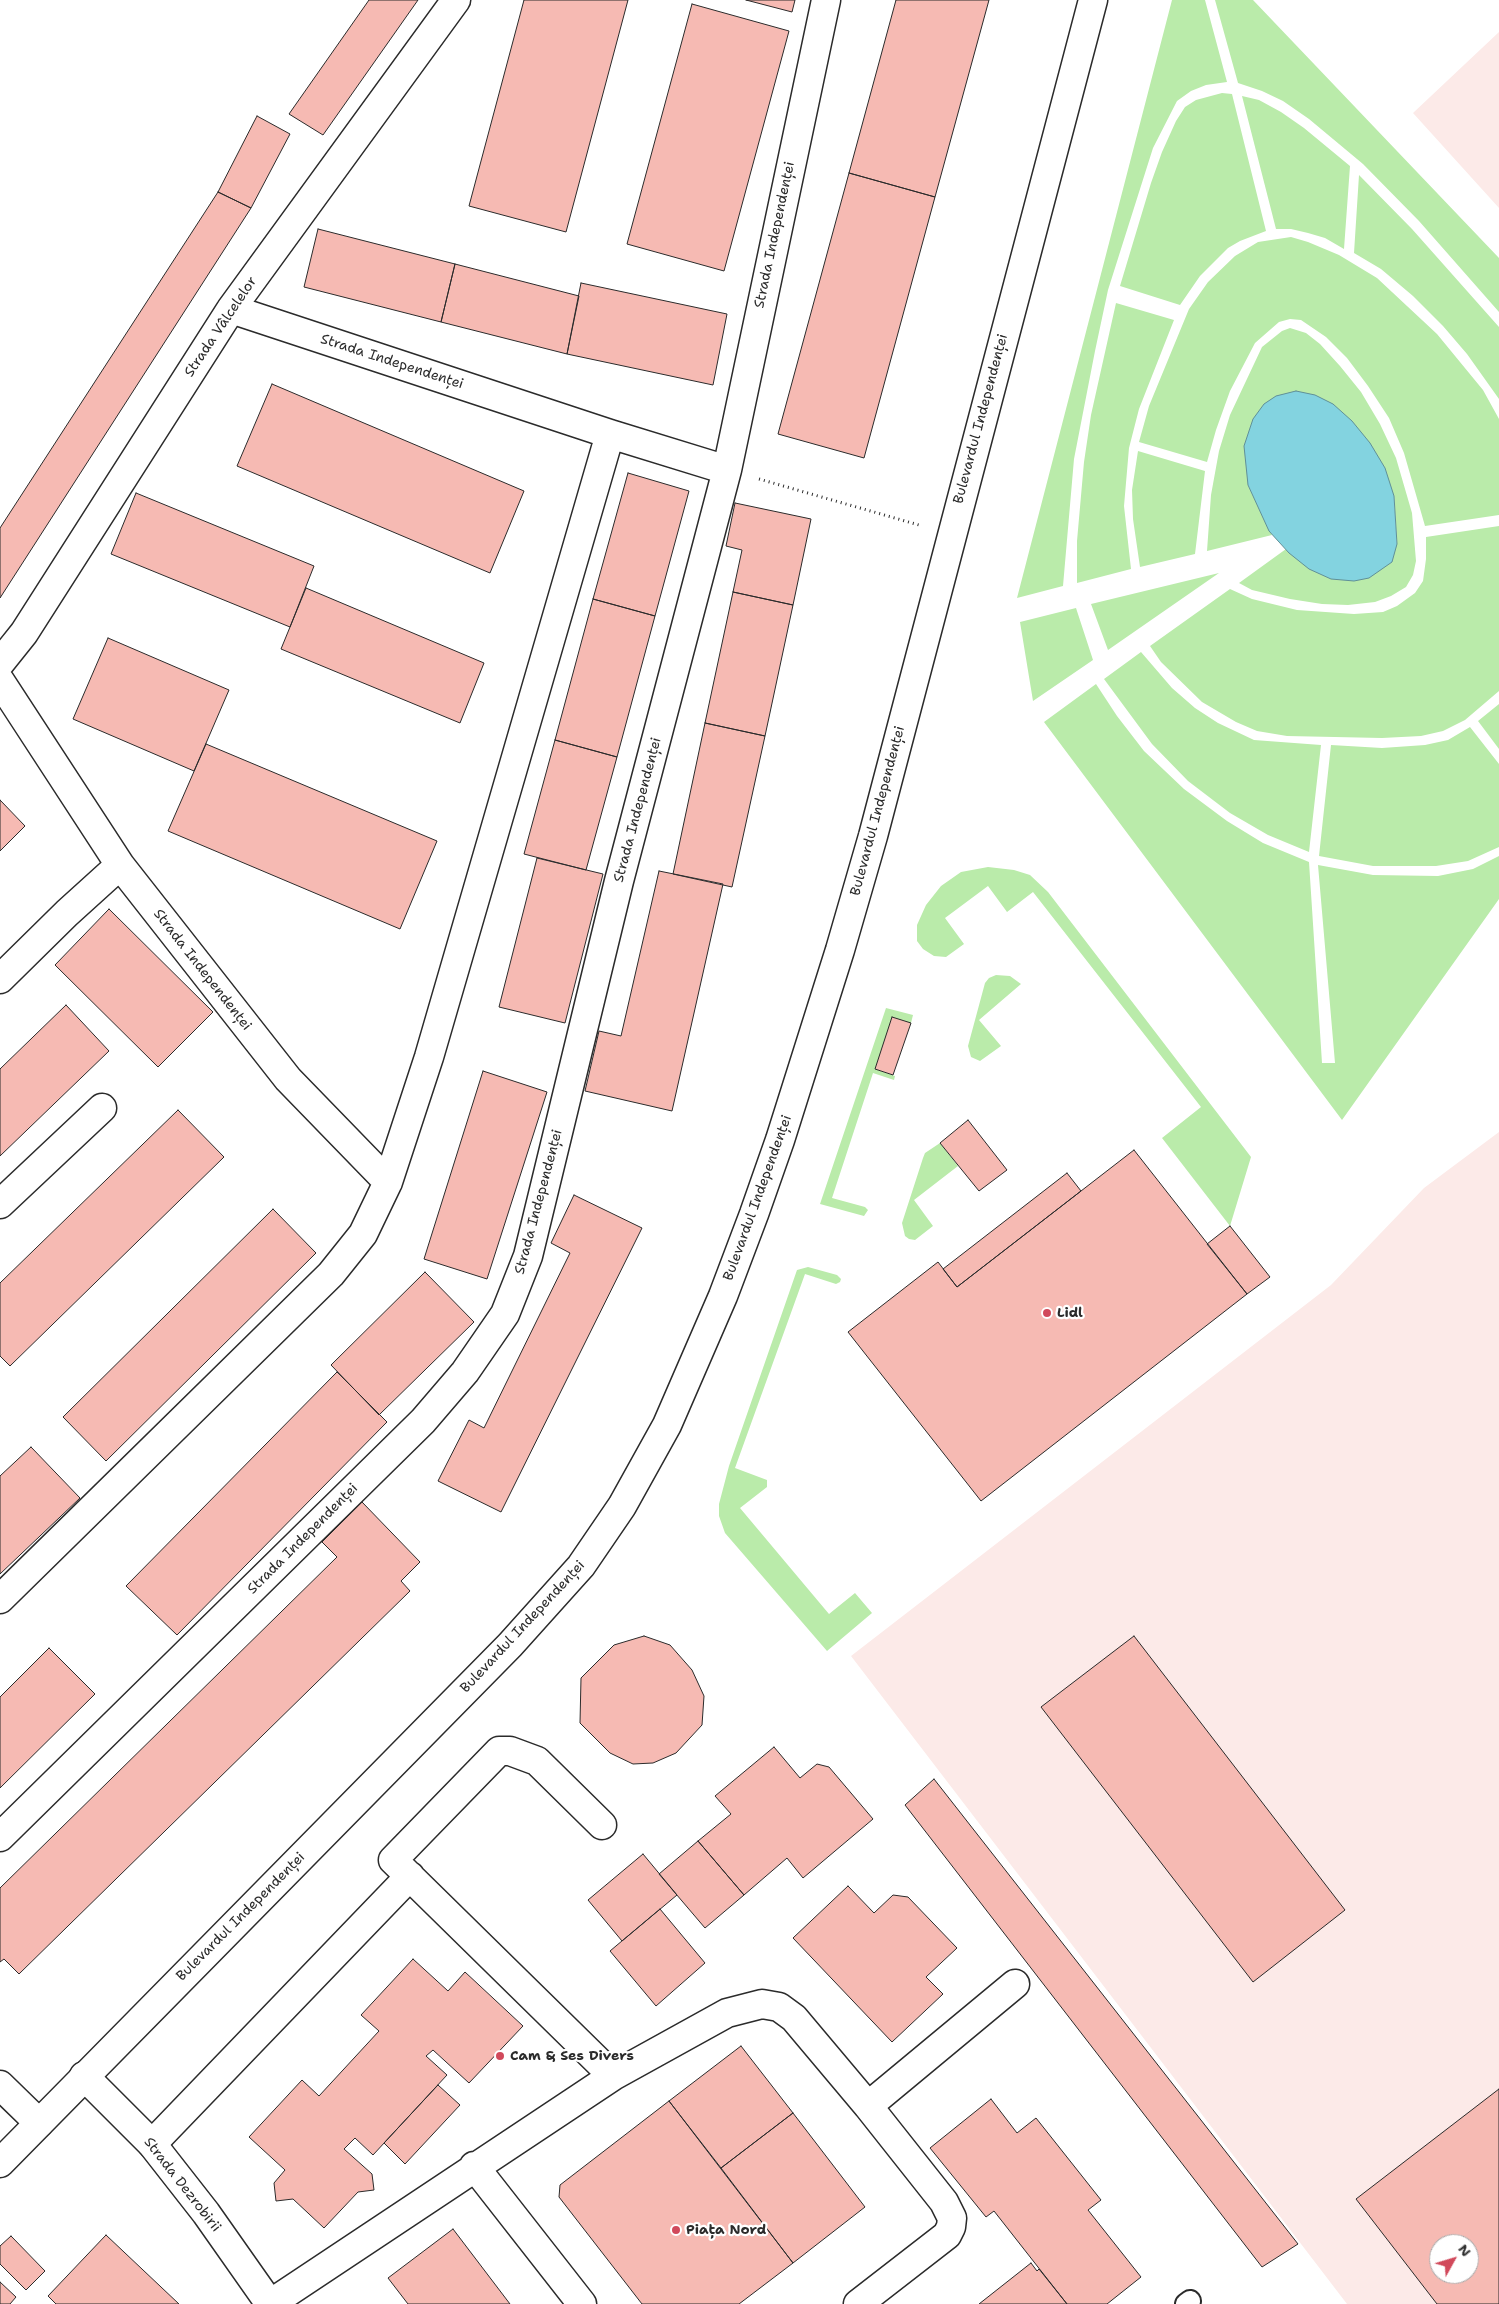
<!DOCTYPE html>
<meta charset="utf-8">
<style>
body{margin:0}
#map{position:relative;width:1499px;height:2304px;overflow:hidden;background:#fff;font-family:"Shantell Sans",sans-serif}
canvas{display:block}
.north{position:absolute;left:1429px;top:2234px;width:50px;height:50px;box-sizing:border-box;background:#fff;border:1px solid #aaa;border-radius:50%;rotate:51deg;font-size:14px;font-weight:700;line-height:20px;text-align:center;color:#2b2b2b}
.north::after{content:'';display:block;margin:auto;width:18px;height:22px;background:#d1495b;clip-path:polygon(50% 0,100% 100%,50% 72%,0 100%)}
</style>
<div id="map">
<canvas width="1499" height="2304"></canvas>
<div class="north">N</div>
</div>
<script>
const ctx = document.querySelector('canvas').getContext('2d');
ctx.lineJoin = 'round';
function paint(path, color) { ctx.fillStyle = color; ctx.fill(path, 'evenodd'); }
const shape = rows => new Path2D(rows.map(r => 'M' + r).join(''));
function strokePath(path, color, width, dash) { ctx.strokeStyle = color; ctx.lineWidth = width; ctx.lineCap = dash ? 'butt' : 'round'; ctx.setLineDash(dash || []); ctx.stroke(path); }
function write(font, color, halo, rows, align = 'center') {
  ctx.font = font + ' "Shantell Sans",sans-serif'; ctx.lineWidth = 4.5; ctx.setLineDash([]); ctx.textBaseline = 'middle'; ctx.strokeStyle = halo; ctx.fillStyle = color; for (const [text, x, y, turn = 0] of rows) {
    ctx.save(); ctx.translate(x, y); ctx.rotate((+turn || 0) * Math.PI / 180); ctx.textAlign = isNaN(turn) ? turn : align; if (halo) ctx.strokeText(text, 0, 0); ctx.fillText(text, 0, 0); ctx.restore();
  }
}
const built = shape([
 [1499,32,1499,208,1413,113],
 [1499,1132,1499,2304,1347,2304,851,1656,1331,1285,1424,1188],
 [1439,2244,1469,2244,1469,2274,1439,2274]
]);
const green = shape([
 [1172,0,1205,0,1227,82,1206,85,1191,91,1177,101,1153,148,1108,290,1095,351,1074,459,1063,586,1017,598],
 [1215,0,1253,0,1499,258,1499,312,1419,221,1363,164,1309,119,1283,101,1262,91,1238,83],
 [1222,93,1232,94,1266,231,1240,241,1228,248,1200,276,1180,305,1120,286,1151,183,1162,152,1176,121,1185,107,1196,100],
 [1242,96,1259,100,1281,112,1304,128,1350,166,1344,249,1325,238,1308,233,1291,229,1276,229],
 [1359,175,1412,229,1499,327,1499,399,1467,354,1443,326,1413,296,1381,269,1354,253],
 [1291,237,1308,242,1339,255,1377,278,1437,334,1483,390,1499,419,1499,515,1425,526,1404,453,1389,418,1368,386,1347,358,1326,337,1301,320,1290,319,1279,322,1255,343,1230,391,1216,430,1207,462,1139,442,1149,406,1189,309,1208,282,1235,256,1258,242],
 [1116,303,1174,320,1139,409,1129,448,1124,506,1131,569,1077,583,1077,541,1084,462,1091,415],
 [1290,328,1306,333,1320,344,1340,366,1361,392,1380,424,1396,458,1412,513,1416,561,1413,575,1406,587,1391,596,1375,602,1348,605,1322,604,1290,599,1252,590,1239,583,1286,549,1289,553,1397,544,1394,496,1248,485,1272,535,1207,551,1211,495,1219,451,1230,415,1262,347,1282,331],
 [1138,451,1205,471,1195,554,1140,567,1133,519,1132,490],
 [1499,526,1499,691,1465,720,1443,731,1421,736,1382,738,1287,736,1257,731,1236,722,1202,702,1161,662,1150,646,1230,589,1252,599,1297,610,1354,614,1383,612,1397,606,1415,593,1423,581,1426,559,1426,537],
 [1219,573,1108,650,1091,604],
 [1076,608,1093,660,1033,701,1020,622],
 [1141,652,1172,688,1195,708,1218,723,1254,740,1321,745,1309,852,1268,835,1230,813,1188,781,1152,744,1104,679],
 [1096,684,1117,716,1144,751,1184,789,1227,821,1263,843,1309,862,1322,1063,1335,1063,1318,865,1373,875,1438,876,1473,869,1499,856,1499,899,1342,1120,1044,722],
 [1499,704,1499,749,1478,721],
 [1470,727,1499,764,1499,847,1468,861,1436,866,1373,866,1319,856,1331,745,1382,748,1425,745,1448,740],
 [988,867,1014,870,1030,875,1048,892,1251,1157,1230,1226,1162,1138,1201,1107,1033,892,1007,912,988,886,945,918,964,944,946,957,934,956,923,949,917,941,917,925,926,905,941,886,961,872],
 [996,975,1010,976,1021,984,979,1020,1001,1046,980,1061,971,1057,968,1046,985,983,989,978],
 [886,1008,913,1015,911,1023,875,1069,895,1076,894,1080,873,1073,832,1198,865,1207,868,1210,864,1216,820,1204],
 [940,1143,958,1166,914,1200,933,1226,915,1240,909,1239,905,1236,902,1223,923,1158,925,1153],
 [808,1267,837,1275,841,1279,840,1282,836,1284,805,1274,735,1468,767,1480,767,1487,740,1508,829,1614,855,1593,872,1613,827,1651,725,1533,719,1516,719,1504,729,1466,797,1270]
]);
const water = shape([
 [1296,391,1315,395,1333,404,1352,421,1370,443,1385,468,1394,496,1397,544,1392,562,1369,578,1354,581,1331,579,1309,569,1289,553,1269,531,1248,485,1244,446,1253,419,1264,404,1276,396,1296,391]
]);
const building = shape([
 [369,0,418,0,323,135,289,114,369,0],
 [524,0,628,0,566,232,469,206,524,0],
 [746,0,795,0,792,12,746,0],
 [896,0,989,0,935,197,849,173,896,0],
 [692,4,789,31,724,271,627,244,692,4],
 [257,116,290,134,251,208,218,192,257,116],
 [849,173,935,197,864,458,778,434,849,173],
 [218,192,251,208,0,598,0,528,218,192],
 [318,229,455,264,441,322,304,287,318,229],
 [455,264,579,296,567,354,441,322,455,264],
 [581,283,727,314,713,385,567,354,581,283],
 [272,384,524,491,490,573,237,466,272,384],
 [628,473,689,491,655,616,593,599,628,473],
 [136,493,314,566,290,627,111,554,136,493],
 [735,503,811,519,793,605,733,592,742,550,726,546,735,503],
 [306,588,484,663,460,723,281,649,306,588],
 [733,592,793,605,765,736,705,723,733,592],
 [593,599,655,616,617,757,555,740,593,599],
 [108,638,229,690,194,771,73,719,108,638],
 [705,723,765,736,732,887,673,874,705,723],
 [555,740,617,757,586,870,524,854,555,740],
 [206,744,437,841,400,929,168,831,206,744],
 [0,800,25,826,0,851,0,800],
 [537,858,603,874,565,1023,499,1007,537,858],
 [659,871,723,884,672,1111,585,1091,599,1031,621,1036,659,871],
 [109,909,213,1012,158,1067,55,965,109,909],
 [66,1005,109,1051,0,1156,0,1069,66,1005],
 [892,1017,911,1023,893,1075,875,1069,892,1017],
 [483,1071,547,1092,487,1279,424,1259,483,1071],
 [178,1110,224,1157,10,1366,0,1356,0,1283,178,1110],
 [968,1120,1007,1170,979,1191,940,1143,968,1120],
 [1134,1150,1247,1294,981,1501,848,1332,938,1262,957,1287,1134,1150],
 [1067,1173,1081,1191,957,1287,943,1269,1067,1173],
 [574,1195,642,1228,501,1512,438,1481,469,1420,484,1428,570,1253,551,1243,574,1195],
 [273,1209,316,1253,106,1461,63,1417,273,1209],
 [1230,1226,1270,1277,1247,1294,1207,1244,1230,1226],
 [425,1272,474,1322,379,1415,331,1365,425,1272],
 [337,1372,387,1422,177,1635,126,1586,337,1372],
 [31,1447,80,1498,0,1574,0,1476,31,1447],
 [362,1502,420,1562,401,1581,410,1591,19,1974,4,1959,0,1962,0,1888,337,1557,322,1542,362,1502],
 [644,1636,670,1645,692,1670,704,1696,702,1725,676,1753,653,1763,633,1764,610,1753,580,1723,581,1678,614,1645,644,1636],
 [1134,1636,1345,1910,1253,1982,1041,1707,1134,1636],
 [49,1648,95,1694,0,1788,0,1697,49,1648],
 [774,1747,800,1778,817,1764,829,1767,873,1819,803,1878,787,1858,744,1895,698,1841,731,1814,715,1796,774,1747],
 [934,1779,1298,2244,1262,2267,905,1805,934,1779],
 [698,1841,744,1895,705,1928,659,1874,698,1841],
 [643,1854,677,1895,622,1941,588,1900,643,1854],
 [848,1886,874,1913,893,1895,908,1897,957,1948,926,1977,943,1994,892,2042,793,1938,848,1886],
 [660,1909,705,1963,656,2006,610,1951,660,1909],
 [413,1959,448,1991,465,1972,523,2026,469,2083,433,2050,426,2056,447,2075,373,2155,355,2138,344,2149,372,2174,374,2190,358,2192,324,2228,293,2199,276,2201,274,2183,285,2170,249,2137,302,2080,319,2096,379,2031,361,2015,413,1959],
 [741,2046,793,2113,721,2168,669,2101,741,2046],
 [438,2085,460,2105,405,2164,384,2143,438,2085],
 [1499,2089,1499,2304,1437,2304,1356,2199,1499,2089],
 [1439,2244,1469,2244,1469,2274,1439,2274,1439,2244],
 [991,2099,1017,2133,1036,2118,1101,2200,1088,2210,1141,2277,1107,2304,1067,2304,994,2211,986,2217,930,2148,991,2099],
 [669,2101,793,2263,739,2304,642,2304,559,2197,560,2185,669,2101],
 [793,2113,865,2207,793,2263,721,2168,793,2113],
 [453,2229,510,2304,408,2304,388,2278,453,2229],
 [106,2235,179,2304,56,2304,48,2296,106,2235],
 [11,2236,45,2271,26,2290,0,2264,0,2246,11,2236],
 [1031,2263,1037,2271,1039,2269,1067,2304,979,2304,1031,2263],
 [0,2282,16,2297,10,2304,0,2304,0,2282]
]);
const path = shape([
 [759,479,919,525]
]);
const service = shape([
 [1186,2304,1190,2301]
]);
const minor = shape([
 [231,309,610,434,727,470],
 [0,663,24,633,231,309,456,0],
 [0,681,120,865,288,1079,388,1182],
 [0,979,67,913,120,865],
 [0,1204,102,1108],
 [0,1599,331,1274,363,1234,388,1182,429,1057,610,434],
 [602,1825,537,1761,510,1751,499,1751,393,1860,613,2076],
 [0,1837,423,1421,465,1372,505,1314,528,1256,619,881,727,470,826,0],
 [0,2085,39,2123],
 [152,2144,410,1876],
 [474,2166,582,2304],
 [270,2304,613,2076,727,2013,762,2004,779,2007,794,2018,868,2106,1015,1984],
 [858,2304,947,2235,951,2227,952,2218,944,2202,868,2106]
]);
const tertiary = shape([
 [84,2076,152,2144,206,2213,270,2304]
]);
const secondary = shape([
 [0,2163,510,1645,581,1566,622,1506,667,1425,723,1296,754,1214,780,1140,840,950,873,836,1093,0]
]);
const markers = [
 [1047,1313,5,"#d1495b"],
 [500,2056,5,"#d1495b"],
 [676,2230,5,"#d1495b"]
];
const streetNames = [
 ["Strada Independenței",775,235,-78],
 ["Strada Vâlcelelor",221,327,-56],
 ["Strada Independenței",392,362,18],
 ["Bulevardul Independenței",981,419,-75],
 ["Strada Independenței",638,810,-75],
 ["Bulevardul Independenței",878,811,-75],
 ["Strada Independenței",202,970,52],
 ["Bulevardul Independenței",758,1198,-70],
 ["Strada Independenței",539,1202,-75],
 ["Strada Independenței",303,1539,-45],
 ["Bulevardul Independenței",523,1627,-47],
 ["Bulevardul Independenței",241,1917,-45],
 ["Strada Dezrobirii",182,2185,52]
];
const poiNames = [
 ["Lidl",1057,1313],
 ["Cam & Ses Divers",510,2056],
 ["Piața Nord",686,2230]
];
paint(built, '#fceae8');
paint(green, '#baebaa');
paint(water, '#83d3e0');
strokePath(water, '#609098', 1);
paint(building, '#f6bab3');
strokePath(building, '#2b2b2b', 1);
strokePath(service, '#2b2b2b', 24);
strokePath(minor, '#2b2b2b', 31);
strokePath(tertiary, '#2b2b2b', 31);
strokePath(secondary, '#2b2b2b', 31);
strokePath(path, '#2b2b2b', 3, [1, 4]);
strokePath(service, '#fff', 20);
strokePath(minor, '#fff', 28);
strokePath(tertiary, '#fff', 28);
strokePath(secondary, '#fff', 28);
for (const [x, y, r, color] of markers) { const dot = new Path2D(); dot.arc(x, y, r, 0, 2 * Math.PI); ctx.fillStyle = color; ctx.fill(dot); strokePath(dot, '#fff', 2); }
write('14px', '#2b2b2b', '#fff', streetNames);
write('bold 14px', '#2b2b2b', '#fff', poiNames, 'left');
</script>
